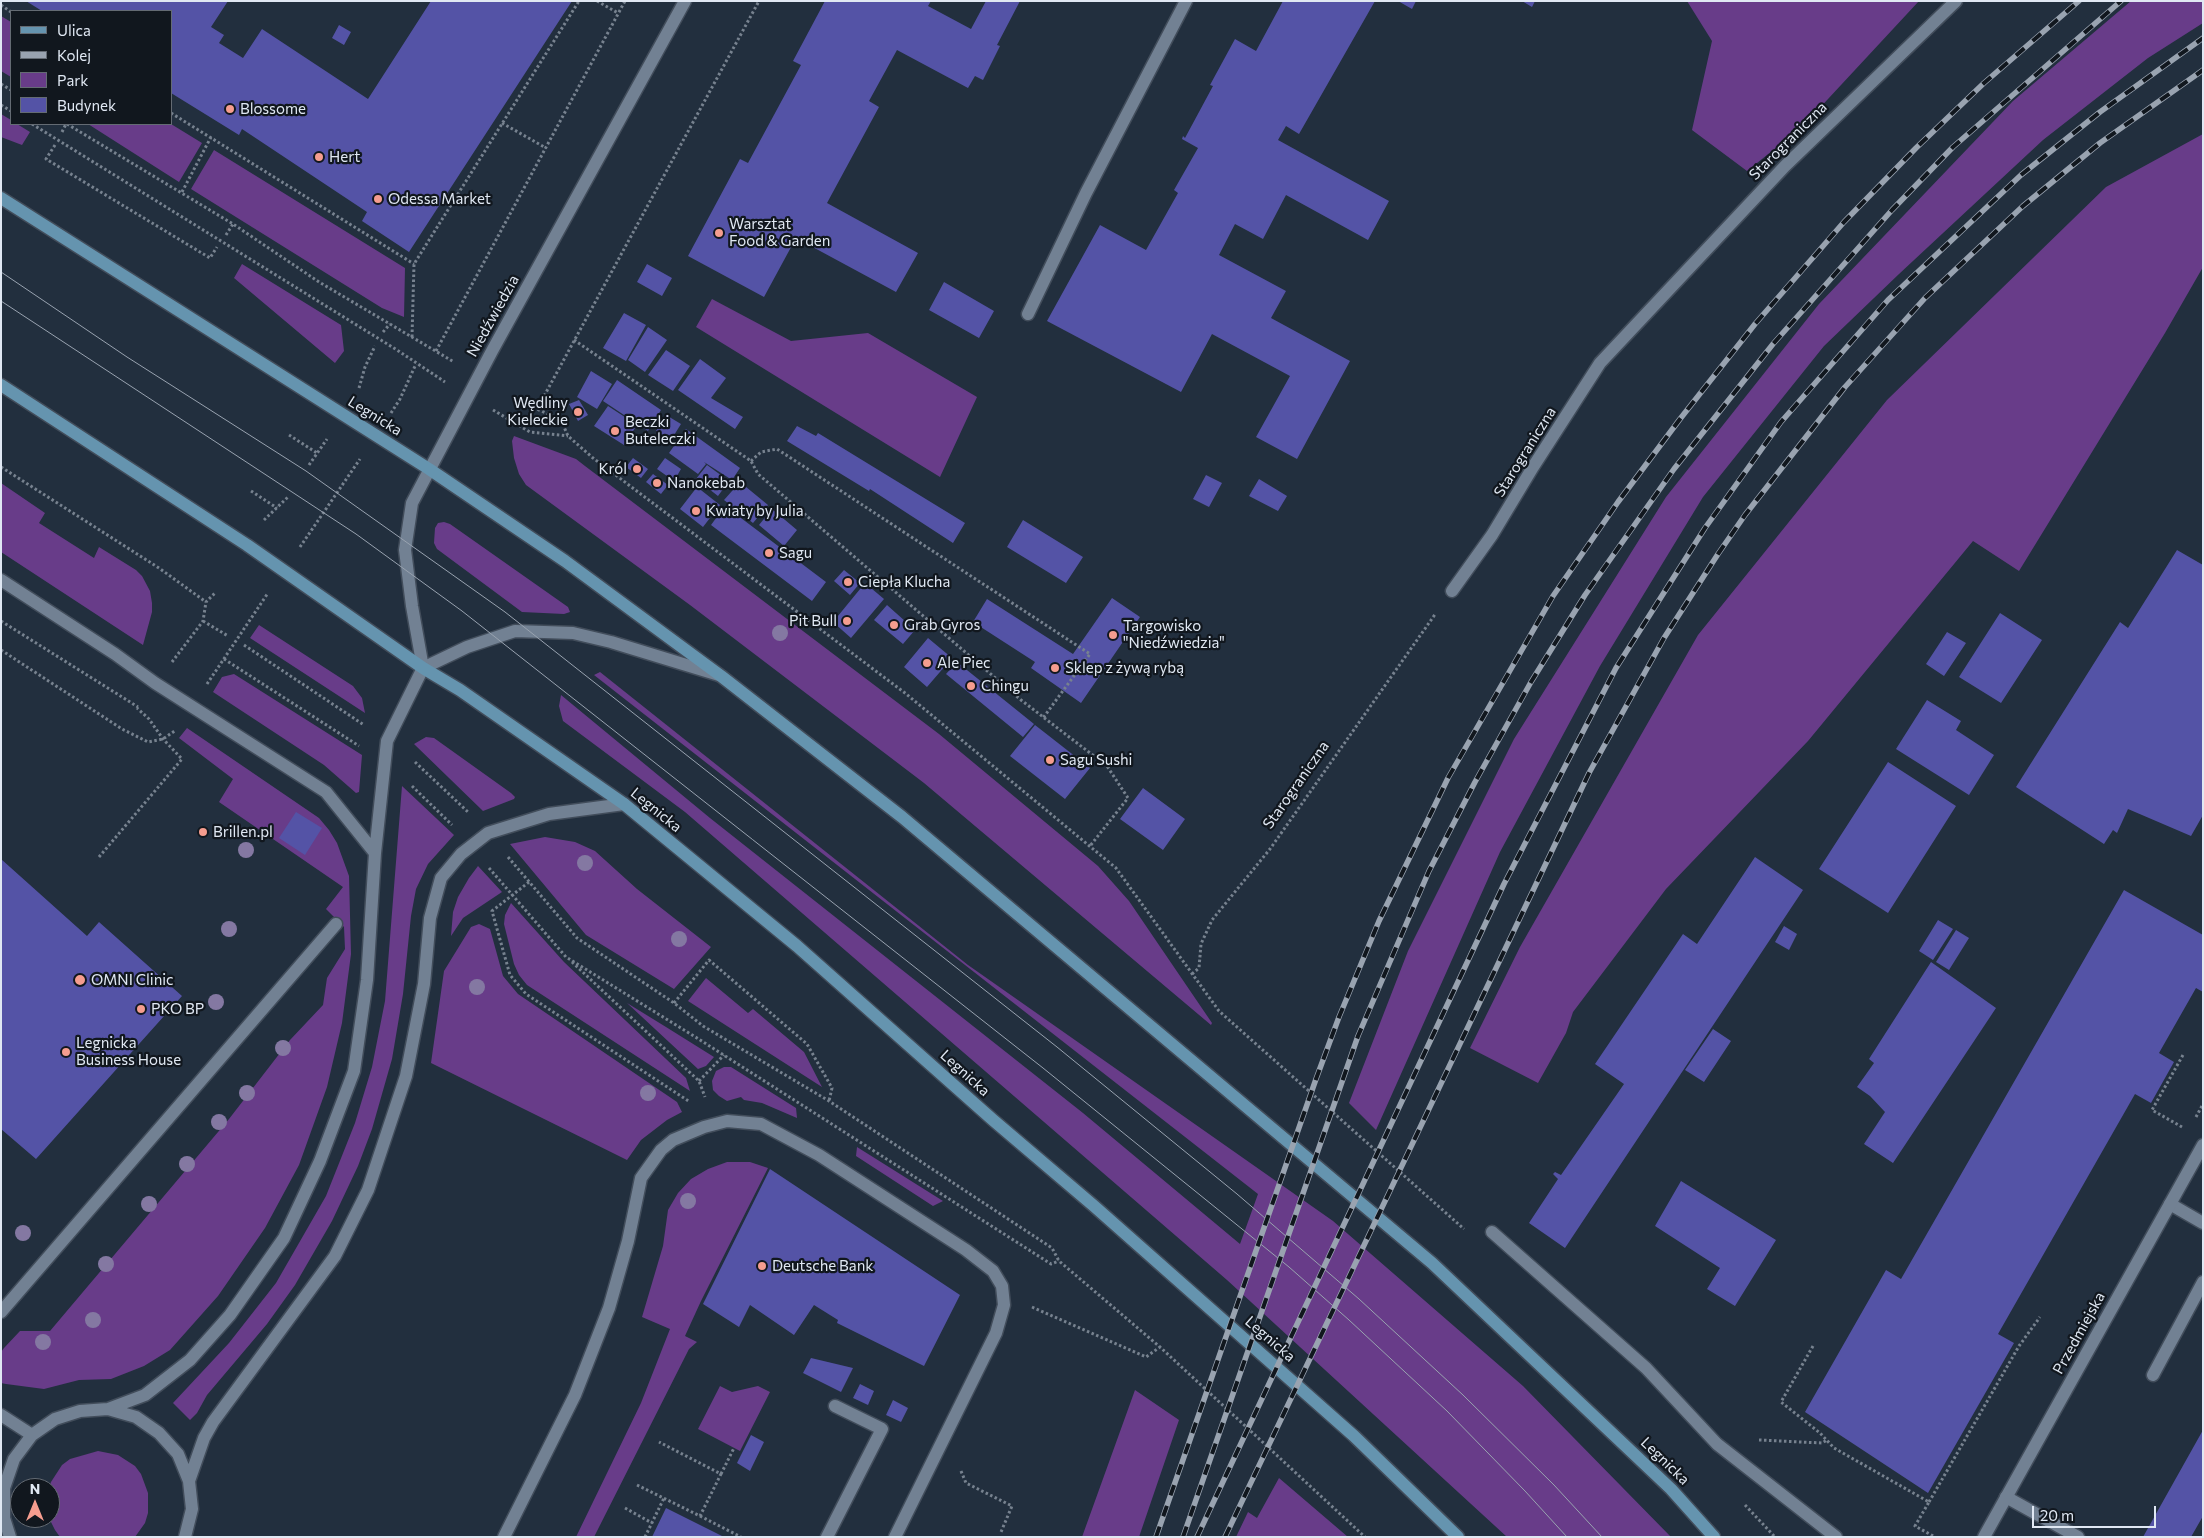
<!DOCTYPE html>
<meta charset="utf-8">
<style>
body{margin:0}
#map{position:relative;width:2204px;height:1538px;overflow:hidden;background:#222f3e;font-family:Commissioner,sans-serif}
canvas{display:block}
.frame{position:absolute;inset:0;border:2px solid #e0e8f3;pointer-events:none}
.legend{position:absolute;left:10px;top:10px;width:162px;height:115px;box-sizing:border-box;background:#11171e;border:1px solid #646b73;margin:0;padding:6px 9px;list-style:none;font-size:15px;color:#e0e8f3}
.legend li{display:flex;align-items:center;gap:10px;height:25px}
.legend b{width:25px;border:1px solid #646b73}
.north{position:absolute;left:10px;top:1478px;width:50px;height:50px;box-sizing:border-box;background:#11171e;border:1px solid #646b73;border-radius:50%;rotate:0deg;font-size:14px;font-weight:700;line-height:20px;text-align:center;color:#e0e8f3}
.north::after{content:'';display:block;margin:auto;width:18px;height:22px;background:#f59d8f;clip-path:polygon(50% 0,100% 100%,50% 72%,0 100%)}
.scale{position:absolute;left:2032px;top:1506px;width:124px;height:22px;box-sizing:border-box;border:2px solid #e0e8f3;border-top:0;padding-left:6px;font-size:15px;line-height:18px;white-space:nowrap;color:#e0e8f3;-webkit-text-stroke:4px #11171e;paint-order:stroke}
</style>
<div id="map">
<canvas width="2204" height="1538"></canvas>
<div class="frame"></div>
<ul class="legend">
<li><b style="height:6px;background:#6594af"></b>Ulica</li>
<li><b style="height:6px;background:#99a3b0"></b>Kolej</li>
<li><b style="height:14px;background:#683c89"></b>Park</li>
<li><b style="height:14px;background:#5453a6"></b>Budynek</li>
</ul>
<div class="north">N</div>
<div class="scale">20 m</div>
</div>
<script>
const ctx = document.querySelector('canvas').getContext('2d');
ctx.lineJoin = 'round';
function paint(path, color) { ctx.fillStyle = color; ctx.fill(path, 'evenodd'); }
const shape = rows => new Path2D(rows.map(r => 'M' + r).join(''));
function strokePath(path, color, width, dash) { ctx.strokeStyle = color; ctx.lineWidth = width; ctx.lineCap = dash ? 'butt' : 'round'; ctx.setLineDash(dash || []); ctx.stroke(path); }
function write(font, color, halo, rows, align = 'center') {
  ctx.font = font + ' Commissioner,sans-serif'; ctx.lineWidth = 4.5; ctx.setLineDash([]); ctx.textBaseline = 'middle'; ctx.strokeStyle = halo; ctx.fillStyle = color; for (const [text, x, y, turn = 0] of rows) {
    ctx.save(); ctx.translate(x, y); ctx.rotate((+turn || 0) * Math.PI / 180); ctx.textAlign = isNaN(turn) ? turn : align; if (halo) ctx.strokeText(text, 0, 0); ctx.fillText(text, 0, 0); ctx.restore();
  }
}
const green = shape([
 [1687,1,1919,1,1802,127,1747,171,1692,130,1712,41],
 [2131,1,2203,1,2203,23,2148,58,2043,140,1899,274,1824,346,1703,497,1600,666,1500,852,1376,1130,1349,1103,1408,951,1514,739,1666,497,1819,304,2013,101],
 [1,16,11,22,11,77,1,71],
 [1,114,11,120,11,124,17,124,30,132,22,145,1,137],
 [88,124,171,124,202,143,179,182],
 [2203,134,2203,267,2165,333,2019,571,1973,541,1808,741,1666,889,1573,1012,1566,1033,1538,1083,1470,1048,1520,947,1698,635,1887,400,2106,187],
 [214,150,405,268,404,317,382,308,191,189],
 [242,264,341,325,344,351,335,363,234,278],
 [712,299,791,341,868,333,977,397,940,477,696,327],
 [514,436,576,459,585,466,939,734,1098,866,1129,901,1212,1023,1211,1025,924,783,690,605,526,485,519,474,514,458,512,441],
 [1,483,45,513,39,523,94,558,99,547,136,570,142,576,150,591,152,603,152,612,143,645,1,552],
 [444,522,450,524,568,607,570,612,564,614,522,612,437,549,434,543,435,528,438,523],
 [259,625,353,686,362,698,365,713,250,638],
 [600,672,968,965,1333,1221,1523,1386,1671,1537,1507,1537,1227,1280,685,812,563,721,559,706,561,695,710,818,1083,1113,1240,1244,1258,1194,594,675],
 [234,674,362,755,359,792,356,793,324,765,213,692,222,677],
 [187,728,319,818,329,830,337,843,349,876,351,954,342,1023,327,1087,299,1165,265,1228,218,1296,170,1350,144,1366,111,1379,79,1380,44,1389,6,1384,1,1383,1,1352,4,1348,20,1331,50,1331,229,1119,290,1040,323,1005,327,978,345,949,344,927,326,909,343,887,219,802,233,779,179,738],
 [426,737,434,738,511,793,515,797,514,799,483,811,414,744],
 [402,786,454,835,428,864,416,889,411,916,403,994,392,1059,372,1129,358,1166,332,1221,295,1285,267,1324,207,1395,197,1413,190,1420,173,1403,229,1343,276,1283,326,1196,355,1123,372,1067,385,1001],
 [545,837,575,842,595,851,637,889,711,947,674,989,586,935,510,844],
 [478,866,502,892,463,918,451,936,453,912,458,897,469,878],
 [511,903,564,962,686,1078,690,1091,527,985,519,975,514,964,504,924,505,915],
 [479,924,490,929,503,976,518,994,677,1102,682,1112,667,1120,641,1140,627,1160,431,1063,444,971,471,927],
 [706,978,748,1013,753,1009,804,1052,822,1087,688,1001],
 [627,1003,666,1027,714,1057,706,1066,698,1069],
 [724,1067,731,1067,796,1108,797,1118,762,1103,744,1100,741,1097,727,1101,719,1096,713,1090,712,1081,716,1071],
 [857,1147,943,1201,933,1206,856,1156],
 [727,1162,750,1162,768,1168,701,1301,685,1336,697,1342,689,1349,594,1537,576,1537,641,1403,670,1329,642,1317,663,1246,668,1210,678,1193,691,1179,708,1169],
 [720,1386,732,1392,758,1386,770,1392,740,1451,698,1429],
 [1135,1390,1179,1420,1139,1537,1082,1537],
 [98,1451,118,1455,135,1466,141,1474,148,1493,148,1513,145,1523,135,1537,60,1537,55,1530,49,1518,49,1488,51,1482,62,1465,70,1459],
 [1279,1478,1348,1537,1236,1537,1248,1512,1257,1518]
]);
const building = shape([
 [26,1,228,1,211,27,224,35,219,43,243,58,262,29,368,99,431,1,572,1,409,252,362,221,367,212,242,129,239,135,171,93,171,11,42,11],
 [825,1,931,1,928,6,971,29,986,1,1020,1,997,45,1000,46,983,80,975,76,968,88,897,50,869,101,879,107,827,203,918,253,896,292,796,238,764,297,688,256,740,159,748,163,801,65,793,61],
 [1283,1,1375,1,1299,134,1286,126,1278,140,1389,201,1368,240,1286,195,1263,239,1235,224,1219,255,1286,291,1271,318,1350,361,1297,459,1256,437,1290,376,1212,334,1181,392,1047,321,1100,225,1146,250,1178,193,1174,190,1198,148,1182,139,1183,136,1185,138,1213,86,1210,85,1235,39,1256,51],
 [1398,1,1416,1,1412,9],
 [1522,1,1535,1,1532,7],
 [339,25,351,32,344,45,332,38],
 [647,264,672,278,662,296,637,282],
 [944,282,994,311,979,338,929,310],
 [624,313,646,325,626,361,603,348],
 [648,327,667,340,645,372,628,360],
 [666,350,690,366,673,391,648,375],
 [700,359,726,378,711,398,743,417,735,429,678,390],
 [591,371,612,384,597,409,577,397],
 [617,380,661,410,648,431,603,401],
 [579,400,588,415,578,421,569,404],
 [608,406,637,425,624,445,594,426],
 [666,415,681,424,671,440,656,431],
 [797,426,816,436,818,433,965,523,953,543,870,489,869,491,787,441],
 [686,429,740,468,732,480,704,462,706,464,698,474,669,453],
 [633,458,648,469,641,478,626,467],
 [665,458,681,469,674,481,657,469],
 [707,465,729,481,718,496,696,479],
 [653,474,668,485,661,494,646,482],
 [1206,475,1222,483,1209,507,1193,499],
 [1259,479,1287,496,1278,511,1249,496],
 [740,482,768,505,753,523,724,500],
 [697,487,720,505,703,527,680,509],
 [725,506,826,582,812,601,711,525],
 [772,509,797,530,784,546,759,525],
 [1023,520,1083,557,1066,583,1007,547],
 [2177,550,2203,565,2203,815,2191,836,2128,809,2117,833,2113,830,2104,844,2016,787,2120,622,2128,628],
 [844,570,860,583,850,595,834,581],
 [865,583,884,599,851,638,833,622],
 [1112,598,1140,617,1081,703,1031,668,1035,662,973,622,987,599,1073,654],
 [887,605,915,630,903,644,874,620],
 [2000,613,2042,640,2001,703,1959,677],
 [1947,632,1966,643,1944,676,1926,664],
 [928,638,952,658,927,687,904,667],
 [957,662,1034,724,1023,737,946,674],
 [1927,700,1961,721,1956,730,1994,755,1969,795,1896,749],
 [1035,725,1090,768,1065,799,1010,756],
 [1888,762,1956,806,1888,913,1819,869],
 [1143,788,1185,819,1163,850,1120,819],
 [296,812,322,828,305,855,279,838],
 [1755,857,1803,890,1565,1248,1529,1223,1558,1179,1553,1174,1555,1172,1561,1175,1624,1084,1595,1064,1683,934,1697,944],
 [1,859,87,936,99,922,182,996,36,1159,1,1129],
 [2124,890,2203,935,2203,992,2196,988,2159,1053,2174,1062,2151,1103,2135,1094,1998,1334,2014,1343,1928,1493,1805,1412,1886,1270,1901,1279],
 [1938,920,1953,929,1933,960,1919,951],
 [1784,926,1797,934,1789,950,1775,942],
 [1956,930,1969,938,1949,970,1936,962],
 [1931,962,1996,1008,1893,1163,1864,1144,1885,1112,1870,1096,1857,1087,1874,1063,1869,1059],
 [1713,1029,1731,1041,1704,1082,1685,1070],
 [770,1169,960,1295,924,1366,837,1323,838,1320,814,1305,794,1335,750,1305,739,1327,703,1304],
 [1681,1181,1776,1240,1735,1306,1707,1289,1720,1268,1655,1226],
 [811,1358,853,1368,841,1392,803,1373],
 [860,1384,874,1391,868,1405,853,1398],
 [893,1400,908,1408,901,1422,886,1415],
 [2203,1430,2203,1516,2191,1537,2143,1537],
 [751,1435,764,1442,750,1471,737,1463],
 [666,1508,724,1537,652,1537]
]);
const path = shape([
 [597,1,618,13],
 [1,5,11,12],
 [1,84,11,90],
 [1,105,11,111],
 [171,113,414,264],
 [502,123,546,148],
 [32,124,397,350,445,382],
 [67,124,233,224,319,282,454,362],
 [62,132,66,124],
 [55,145,46,159,210,258,217,247],
 [182,192,211,137],
 [226,235,233,224],
 [383,332,390,324],
 [412,337,414,264,579,1],
 [574,340,751,461,758,474,1021,700,1107,766,1128,798,1090,846],
 [436,351,625,1],
 [359,388,365,367,375,346],
 [524,403,561,420,568,436,593,458,905,693,1116,868,1219,1011,1464,1229],
 [537,409,759,1],
 [493,410,530,432,568,436],
 [391,413,400,399,416,364],
 [289,435,317,453],
 [751,461,761,452,777,449,1090,654,1043,718],
 [309,465,327,439],
 [1,467,159,568,206,602],
 [251,491,277,508],
 [264,520,288,497],
 [300,547,360,459],
 [1,621,138,707],
 [203,621,228,636],
 [244,645,364,725],
 [1,650,122,729,148,742,163,739,176,730],
 [224,659,359,746],
 [172,662,203,621,206,602,216,592],
 [207,684,268,593],
 [415,762,468,812],
 [412,786,452,825],
 [99,857,182,759,163,739,149,719,137,708],
 [508,857,577,938,674,1003,703,1026,829,1101,1052,1248,1059,1261,1160,1347,1365,1537],
 [489,868,566,957,697,1038,1051,1264,1059,1261],
 [529,882,492,911,510,975,526,994,690,1102],
 [572,962,699,1081,705,1097],
 [1192,974,1199,968,1201,944,1212,920,1270,849,1436,613],
 [674,1003,709,960,807,1044,832,1088,829,1101],
 [699,1081,724,1055],
 [2196,1117,2203,1104],
 [2182,1127,2152,1110,2183,1055],
 [1032,1307,1146,1357,1160,1347],
 [1813,1346,1781,1402,1820,1433,1834,1448,1929,1502,1915,1526,1935,1537],
 [1759,1440,1822,1443,1827,1440],
 [961,1471,966,1483,1012,1506,1001,1532],
 [721,1474,734,1448],
 [637,1485,700,1516,721,1474,659,1442],
 [1929,1502,2019,1346,2040,1317],
 [1745,1505,1775,1537],
 [625,1508,652,1523],
 [700,1516,741,1537],
 [645,1537,664,1498]
]);
const service = shape([
 [1028,314,1086,193,1186,1],
 [1,580,115,654,155,683,326,792,375,853,367,980,354,1071,320,1161,284,1238,230,1315,190,1360,145,1395,108,1409],
 [1452,591,1492,535,1533,467,1600,363,1785,166,1956,1],
 [375,853,387,741,423,668,467,647,515,631,573,633,611,642,719,675],
 [2170,1204,2203,1223],
 [1,1312,336,924],
 [2153,1375,2203,1282],
 [1,1415,32,1435],
 [189,1481,204,1438,213,1422,335,1256,368,1190,406,1076,424,984,430,918,441,878,461,854,488,833,549,814,624,804],
 [2006,1497,2078,1537],
 [10,1537,4,1518,4,1488,14,1459,32,1435,55,1419,80,1411,108,1409,136,1417,159,1433,178,1454,189,1481,192,1509,185,1537],
 [504,1537,575,1395,609,1308,628,1241,641,1178,661,1150,673,1140,704,1127,727,1121,761,1124,819,1155,966,1250,993,1271,1002,1286,1004,1305,996,1333,895,1537],
 [827,1537,882,1429,835,1406]
]);
const minor = shape([
 [423,668,412,606,405,550,412,503,492,351,685,1],
 [1492,1232,1646,1368,1717,1444,1836,1537],
 [1984,1537,2203,1145]
]);
const secondary = shape([
 [1,198,429,469,565,561,721,676,902,817,1432,1263,1671,1489,1714,1537],
 [1,385,247,545,423,668,460,690,624,804,797,946,993,1120,1094,1206,1354,1436,1458,1537]
]);
const tram = shape([
 [1,272,127,357,306,471,505,612,1057,1047,1237,1194,1359,1299,1463,1395,1554,1485,1602,1537],
 [1,301,356,534,462,611,1043,1068,1289,1267,1349,1320,1447,1411,1525,1491,1567,1537]
]);
const rail = shape([
 [1156,1537,1316,1079,1339,1017,1379,921,1448,778,1553,596,1618,502,1680,419,1755,324,1844,222,1916,148,1984,83,2079,1],
 [1183,1537,1358,1036,1429,871,1475,782,1531,682,1585,595,1674,469,1773,344,1892,210,1953,147,2121,1],
 [1197,1537,1504,884,1616,668,1705,528,1781,422,1888,300,2021,175,2100,112,2203,38],
 [1225,1537,1589,773,1664,638,1718,554,1745,515,1845,387,1925,298,2023,206,2100,143,2203,70]
]);
const trees = [
 [780,633],
 [246,850],
 [585,863],
 [229,929],
 [679,939],
 [477,987],
 [216,1002],
 [283,1048],
 [247,1093],
 [648,1093],
 [219,1122],
 [187,1164],
 [688,1201],
 [149,1204],
 [23,1233],
 [106,1264],
 [93,1320],
 [43,1342]
];
const markers = [
 [230,109,5,"#f59d8f"],
 [319,157,5,"#f59d8f"],
 [378,199,5,"#f59d8f"],
 [719,233,5,"#f59d8f"],
 [578,412,5,"#f59d8f"],
 [615,431,5,"#f59d8f"],
 [637,469,5,"#f59d8f"],
 [657,483,5,"#f59d8f"],
 [696,511,5,"#f59d8f"],
 [769,553,5,"#f59d8f"],
 [848,582,5,"#f59d8f"],
 [847,621,5,"#f59d8f"],
 [894,625,5,"#f59d8f"],
 [1113,635,5,"#f59d8f"],
 [927,663,5,"#f59d8f"],
 [1055,668,5,"#f59d8f"],
 [971,686,5,"#f59d8f"],
 [1050,760,5,"#f59d8f"],
 [203,832,5,"#f59d8f"],
 [80,980,6,"#f59d8f"],
 [141,1009,5,"#f59d8f"],
 [66,1052,5,"#f59d8f"],
 [762,1266,5,"#f59d8f"]
];
const poiNames = [
 ["Blossome",240,109],
 ["Hert",329,157],
 ["Odessa Market",388,199],
 ["Warsztat",729,224],
 ["Food & Garden",729,241],
 ["Wędliny",568,403,"right"],
 ["Kieleckie",568,420,"right"],
 ["Beczki",625,422],
 ["Buteleczki",625,439],
 ["Król",627,469,"right"],
 ["Nanokebab",667,483],
 ["Kwiaty by Julia",706,511],
 ["Sagu",779,553],
 ["Ciepła Klucha",858,582],
 ["Pit Bull",837,621,"right"],
 ["Grab Gyros",904,625],
 ["Targowisko",1123,626],
 ["\"Niedźwiedzia\"",1123,643],
 ["Ale Piec",937,663],
 ["Sklep z żywą rybą",1065,668],
 ["Chingu",981,686],
 ["Sagu Sushi",1060,760],
 ["Brillen.pl",213,832],
 ["OMNI Clinic",91,980],
 ["PKO BP",151,1009],
 ["Legnicka",76,1043],
 ["Business House",76,1060],
 ["Deutsche Bank",772,1266]
];
const streetNames = [
 ["Starograniczna",1788,141,-45],
 ["Niedźwiedzia",493,316,-61],
 ["Legnicka",375,416,32],
 ["Starograniczna",1525,452,-58],
 ["Starograniczna",1296,785,-55],
 ["Legnicka",656,810,39],
 ["Legnicka",965,1073,42],
 ["Przedmiejska",2079,1333,-61],
 ["Legnicka",1270,1339,41],
 ["Legnicka",1665,1461,44]
];
paint(green, '#683c89');
paint(building, '#5453a6');
strokePath(service, '#424d5b', 15);
strokePath(minor, '#424d5b', 15);
strokePath(secondary, '#424d5b', 15);
strokePath(path, '#77828f', 3, [2.5, 2.5]);
strokePath(service, '#728193', 12);
strokePath(minor, '#728193', 12);
strokePath(secondary, '#6594af', 12);
strokePath(tram, '#99a3b0', 1);
strokePath(rail, '#99a3b0', 5.5);
strokePath(rail, '#11171e', 4, [11]);
ctx.fillStyle = '#8478a2';
for (const [x, y] of trees) { ctx.beginPath(); ctx.arc(x, y, 8, 0, 2 * Math.PI); ctx.fill(); }
for (const [x, y, r, color] of markers) { const dot = new Path2D(); dot.arc(x, y, r, 0, 2 * Math.PI); ctx.fillStyle = color; ctx.fill(dot); strokePath(dot, '#11171e', 2); }
write('15px', '#e0e8f3', '#11171e', poiNames, 'left');
write('15px', '#e0e8f3', '#11171e', streetNames);
</script>
